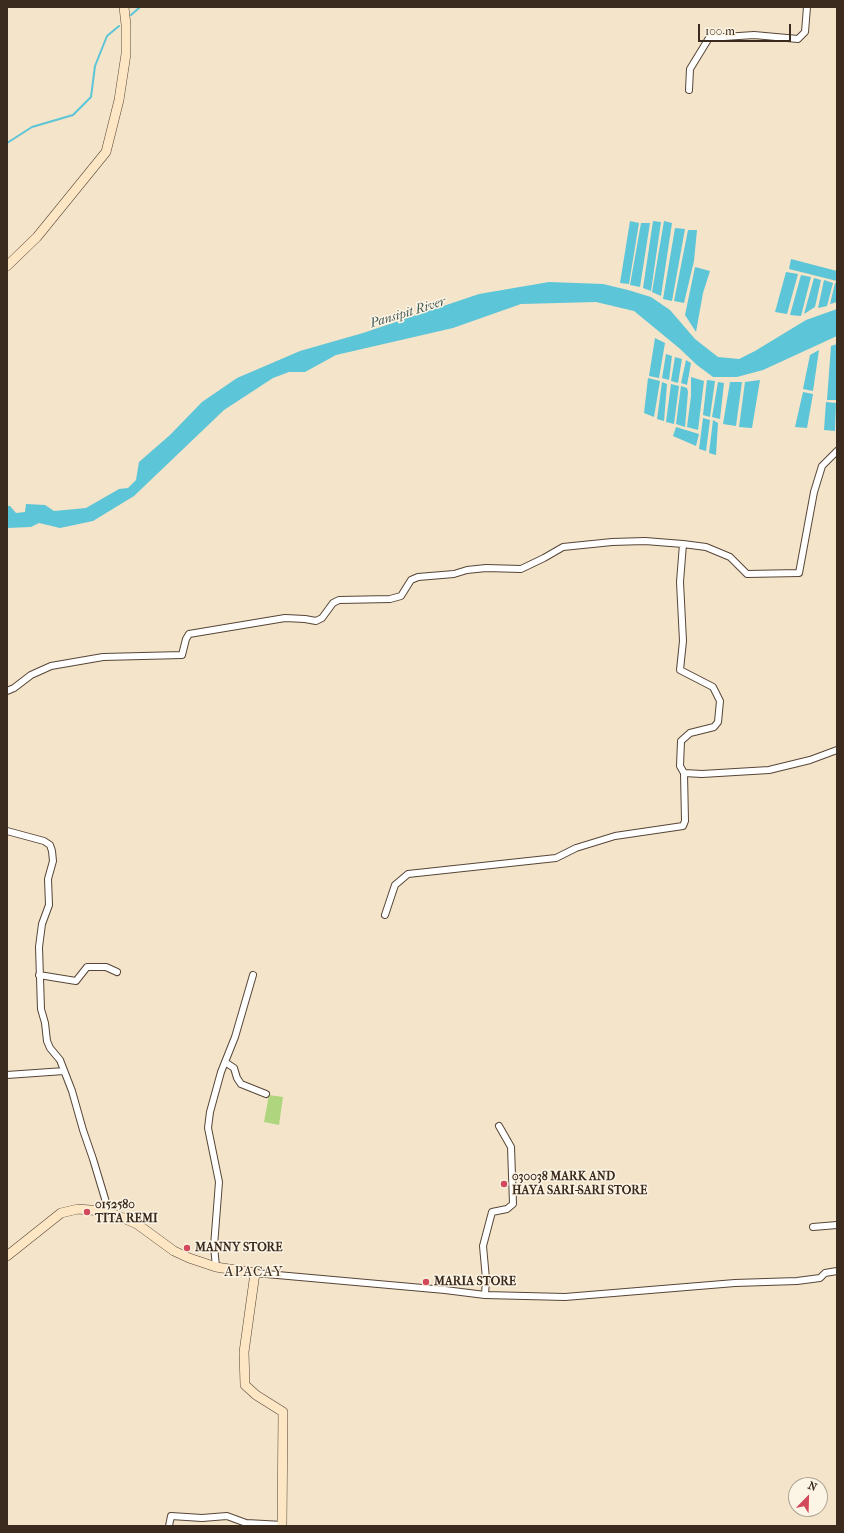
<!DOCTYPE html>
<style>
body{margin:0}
#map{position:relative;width:844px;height:1533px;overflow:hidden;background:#f4e4c9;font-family:"IM FELL French Canon",serif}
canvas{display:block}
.frame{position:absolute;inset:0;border:8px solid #3b2a1e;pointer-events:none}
.north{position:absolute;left:788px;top:1477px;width:40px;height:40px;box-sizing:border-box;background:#fcf5e5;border:1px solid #afa495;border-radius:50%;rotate:23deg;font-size:11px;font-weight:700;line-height:16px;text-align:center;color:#3b2a1e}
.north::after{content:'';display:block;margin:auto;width:14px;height:18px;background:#d1495b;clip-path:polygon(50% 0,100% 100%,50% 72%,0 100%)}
.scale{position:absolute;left:698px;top:24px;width:93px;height:18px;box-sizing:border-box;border:2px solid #3b2a1e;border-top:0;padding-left:5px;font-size:12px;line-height:14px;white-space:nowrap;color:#3b2a1e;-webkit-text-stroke:3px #fcf5e5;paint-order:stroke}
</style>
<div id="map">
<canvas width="844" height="1533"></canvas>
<div class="frame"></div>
<div class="north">N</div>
<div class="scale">100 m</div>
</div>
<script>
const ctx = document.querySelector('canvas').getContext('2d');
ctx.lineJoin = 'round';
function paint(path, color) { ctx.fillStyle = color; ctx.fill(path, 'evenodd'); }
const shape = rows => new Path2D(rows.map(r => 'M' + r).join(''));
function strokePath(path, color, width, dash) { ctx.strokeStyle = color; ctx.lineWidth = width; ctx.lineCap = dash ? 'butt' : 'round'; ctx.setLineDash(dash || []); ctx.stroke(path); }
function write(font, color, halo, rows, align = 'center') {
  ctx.font = font + ' "IM FELL French Canon",serif'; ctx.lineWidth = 3; ctx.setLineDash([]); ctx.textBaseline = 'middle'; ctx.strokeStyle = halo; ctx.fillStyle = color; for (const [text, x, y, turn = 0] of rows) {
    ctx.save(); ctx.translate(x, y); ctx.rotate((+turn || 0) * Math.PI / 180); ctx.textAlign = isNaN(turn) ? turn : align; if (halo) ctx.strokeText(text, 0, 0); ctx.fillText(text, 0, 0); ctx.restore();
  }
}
const green = shape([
 [269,1095,283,1097,279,1125,264,1122]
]);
const water = shape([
 [630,221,639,223,629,284,620,283],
 [653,221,661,222,651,291,643,288],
 [664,221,672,223,661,296,652,292],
 [641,223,650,223,640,287,630,285],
 [675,228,685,229,672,301,663,299],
 [688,230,697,230,694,261,684,303,674,301],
 [791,259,837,271,837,281,789,269],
 [695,267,710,271,703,293,696,332,685,315],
 [786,272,798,274,787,314,775,312],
 [801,275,811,277,801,316,790,315],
 [814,278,821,280,815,307,804,314],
 [824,280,833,283,827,306,818,308],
 [549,282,603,284,628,290,651,297,670,310,695,339,718,357,739,359,755,351,806,320,837,309,837,336,763,370,737,377,713,377,697,365,679,348,634,311,596,302,521,304,453,328,336,355,305,372,289,372,273,378,224,410,134,496,93,521,60,528,39,523,31,527,7,528,7,506,10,506,16,513,25,512,26,504,45,505,54,511,86,508,119,489,128,488,136,480,139,462,170,435,202,402,237,378,300,351,363,333,479,294],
 [835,283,837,284,837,302,830,304],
 [655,338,665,343,659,378,649,376],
 [837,344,836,400,827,400,831,346],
 [819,350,813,391,803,389,810,355],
 [666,354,672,356,669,380,662,378],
 [675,357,682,359,678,383,671,381],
 [686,360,691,363,687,385,681,383],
 [691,377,704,381,698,430,687,427,691,396],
 [648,378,660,381,654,417,644,413],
 [707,380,715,381,710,417,703,415],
 [760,380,752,428,739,427,745,382],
 [662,382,667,384,664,421,657,419],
 [718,382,724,383,720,419,712,417],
 [730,382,742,382,736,426,723,424],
 [671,384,679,386,674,424,666,422],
 [681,386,687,388,688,392,685,427,676,424],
 [803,392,813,394,807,428,795,427],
 [826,402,836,403,835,431,824,430],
 [703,418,710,420,706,451,699,449],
 [713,420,718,423,716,455,709,453],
 [676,427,699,434,696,446,673,436]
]);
const stream = shape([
 [131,15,140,7],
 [7,143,32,127,73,115,91,97,95,66,107,36,119,26]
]);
const street = shape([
 [689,90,690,69,709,38,754,35,798,39,805,32,807,7],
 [683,544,706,547,730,557,747,574,799,573,814,492,822,466,837,451],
 [7,691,14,688,31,675,51,666,103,657,182,655,186,639,189,634,285,618,305,619,316,621,322,618,333,603,339,600,390,599,401,596,411,580,418,577,454,574,467,570,486,568,521,569,544,558,563,547,612,542,645,541,683,544,680,582,683,641,680,670,713,687,720,701,718,722,714,727,690,733,681,741,680,766,684,773,702,774,769,770,810,760,837,750],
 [7,831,44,841,50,845,52,851,53,861,48,879,49,905,42,924,39,947,41,1009,45,1023,47,1041,50,1048,60,1060,72,1091,83,1130,93,1159,109,1212],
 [385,915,395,885,408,874,556,858,576,848,615,836,683,826,685,821,684,773],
 [39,975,76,981,87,967,106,967,117,972],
 [225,1062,235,1037,253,975],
 [7,1075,64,1071],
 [813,1227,837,1225],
 [216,1267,214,1246,219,1182,208,1128,210,1112,221,1072,225,1062,234,1068,237,1078,241,1084,266,1094],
 [255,1273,445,1290,485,1295,486,1279,483,1246,492,1212,507,1209,513,1204,511,1147,499,1126],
 [485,1295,565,1297,735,1283,797,1281,820,1278,825,1273,837,1271],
 [169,1526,171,1516,202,1518,227,1516,246,1523,283,1525]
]);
const secondary = shape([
 [7,266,37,237,106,152,119,100,126,54,126,25,124,7],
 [7,1256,61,1213,78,1209,90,1210,109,1212,137,1224,174,1251,189,1258,216,1267,255,1273,244,1352,245,1385,256,1395,283,1412,282,1526]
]);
const markers = [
 [504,1184,4,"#d1495b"],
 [87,1212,4,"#d1495b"],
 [187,1248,4,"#d1495b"],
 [426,1282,4,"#d1495b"]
];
const poiNames = [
 ["030038 MARK AND",512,1177],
 ["HAYA SARI-SARI STORE",512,1191],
 ["0152580",95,1205],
 ["TITA REMI",95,1219],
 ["MANNY STORE",195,1248],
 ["MARIA STORE",434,1282]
];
const waterNames = [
 ["Pansipit River",408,313,-17]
];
const quarterNames = [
 ["APACAY",254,1273]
];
paint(green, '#afd57f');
paint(water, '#5cc5d7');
strokePath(stream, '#5cc5d7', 2);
strokePath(street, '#574638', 8);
strokePath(secondary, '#574638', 10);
strokePath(street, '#fff', 6);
strokePath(secondary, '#fce6c4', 9);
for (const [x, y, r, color] of markers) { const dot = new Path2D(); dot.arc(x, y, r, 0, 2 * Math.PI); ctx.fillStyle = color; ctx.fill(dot); strokePath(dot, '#fcf5e5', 1.5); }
write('bold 12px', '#3b2a1e', '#fcf5e5', poiNames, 'left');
write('italic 13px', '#455856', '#fcf5e5', waterNames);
ctx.letterSpacing = '1px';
write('14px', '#3b2a1e', '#fcf5e5', quarterNames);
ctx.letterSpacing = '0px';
</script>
